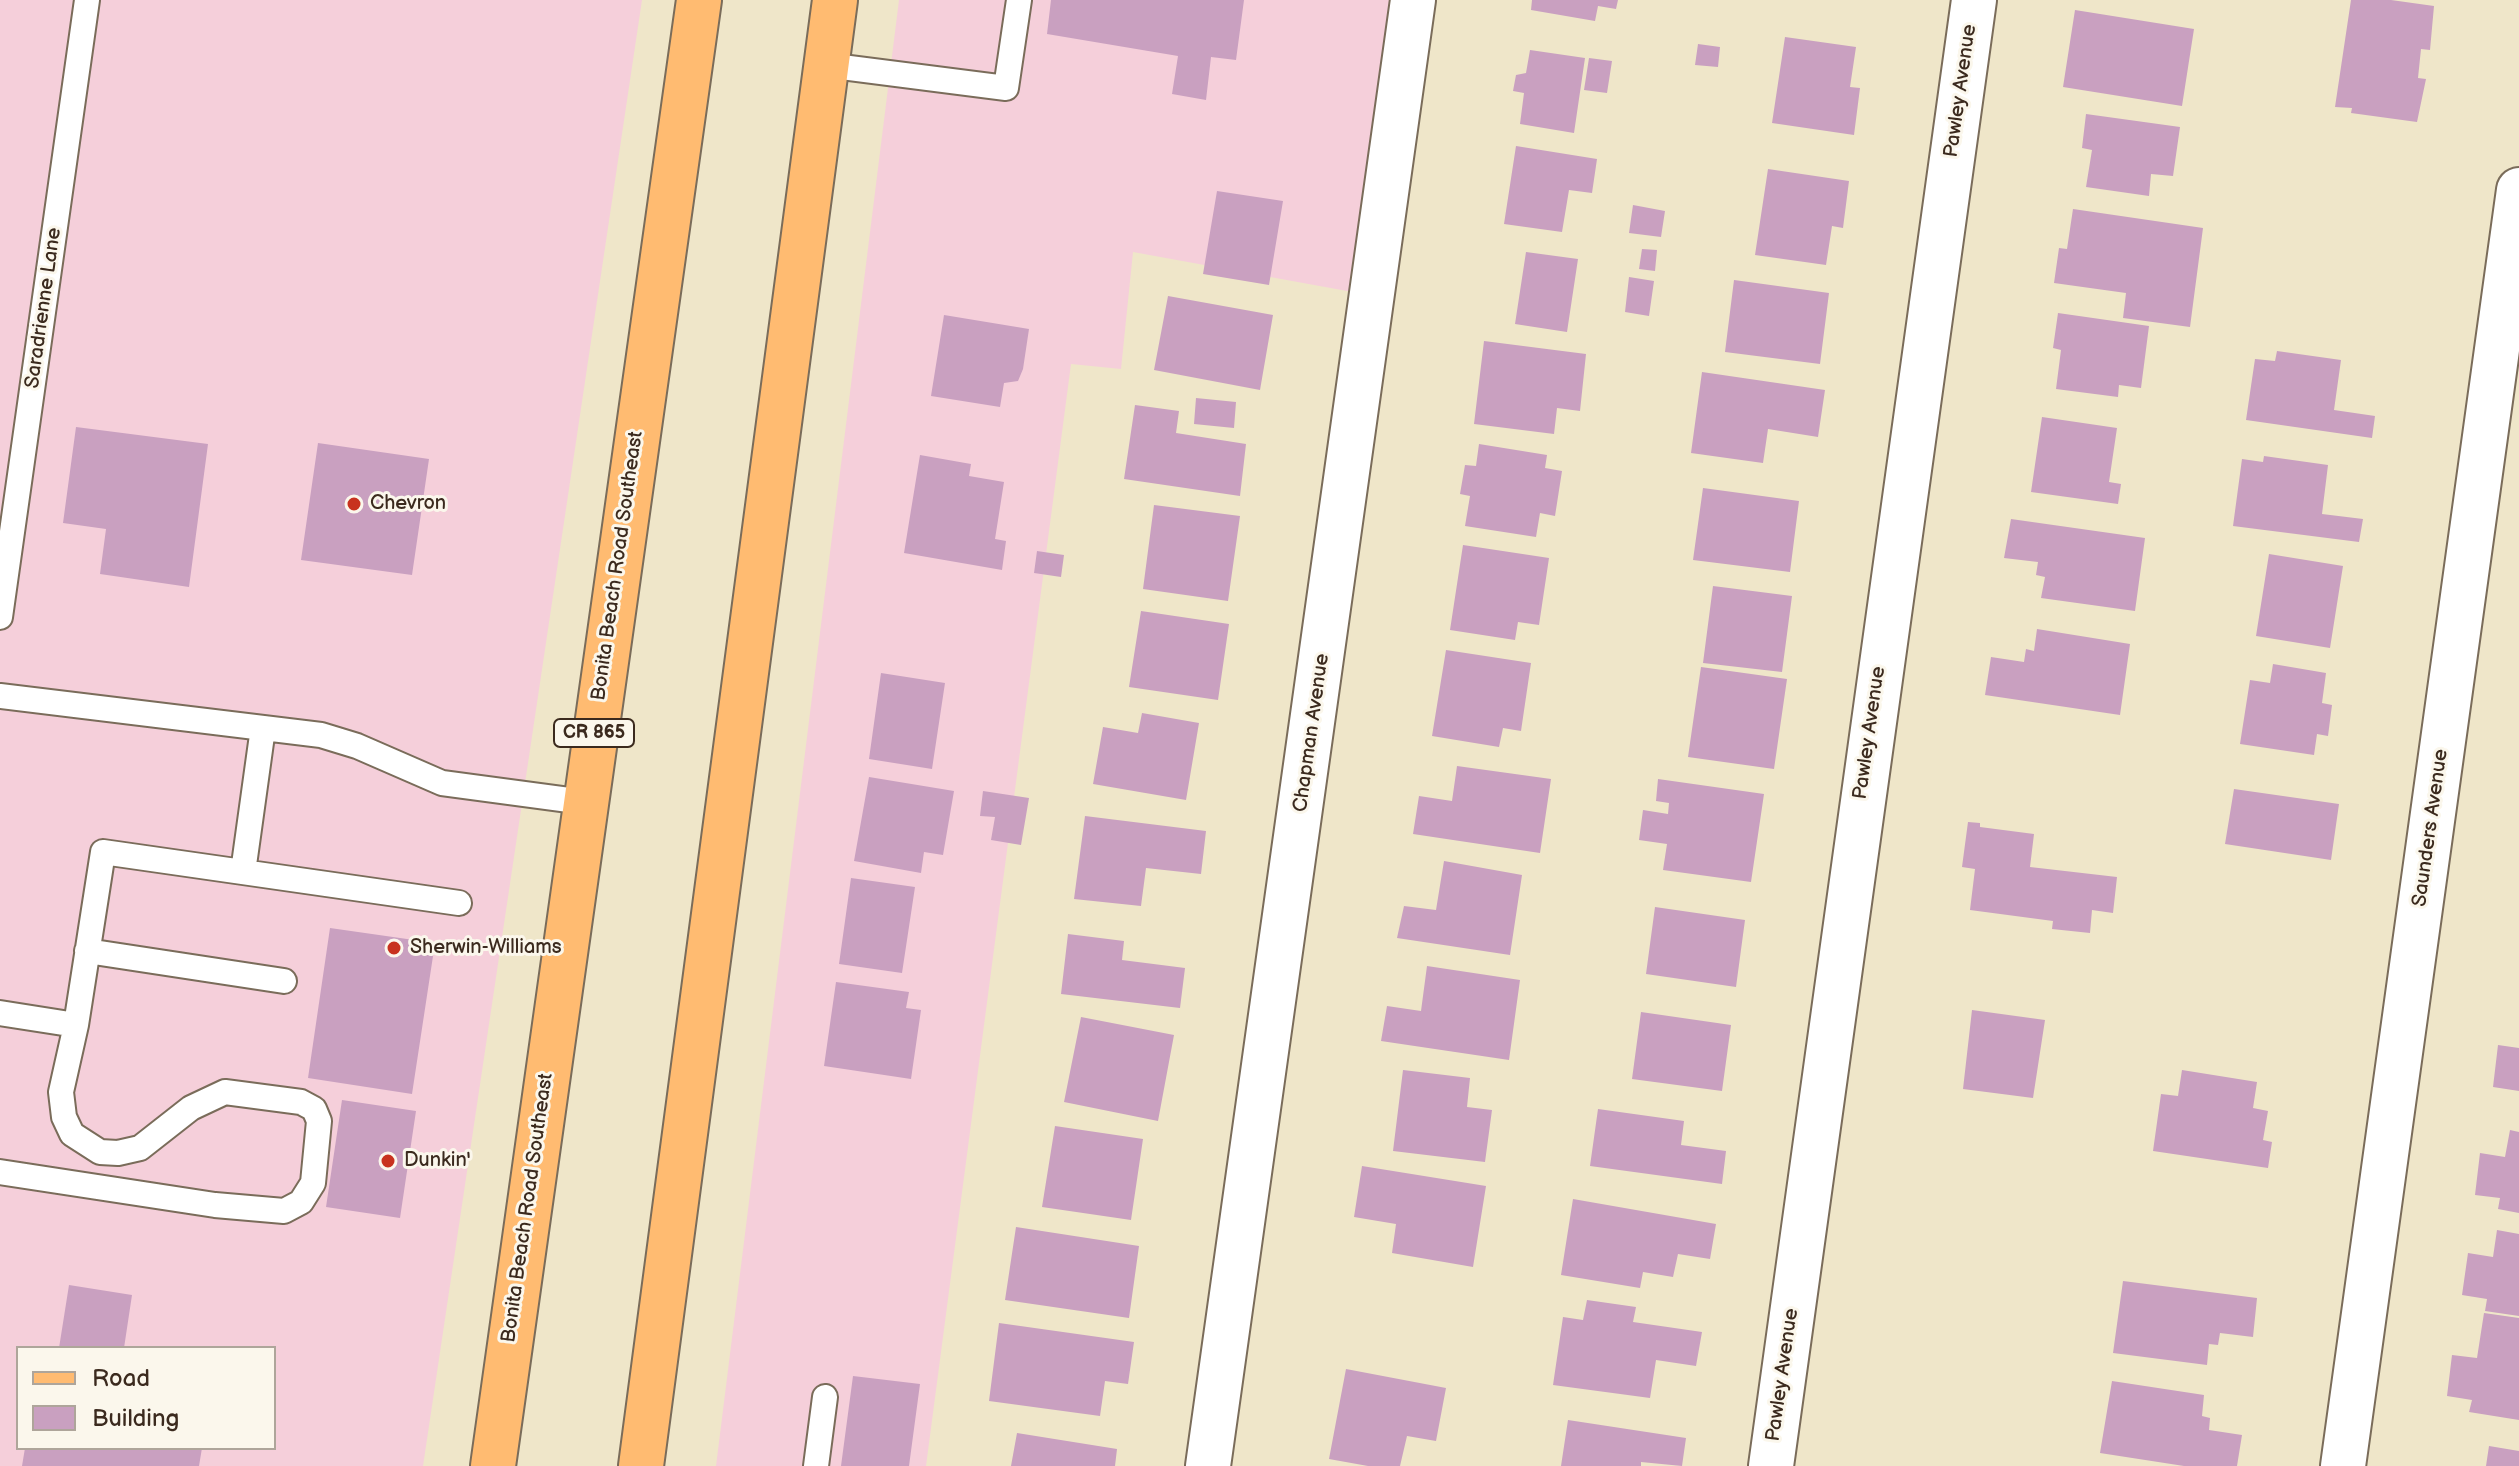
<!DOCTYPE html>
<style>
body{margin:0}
#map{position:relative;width:2519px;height:1466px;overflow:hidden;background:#efe6c9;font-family:"Balsamiq Sans",sans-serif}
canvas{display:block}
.legend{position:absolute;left:16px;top:1346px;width:260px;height:104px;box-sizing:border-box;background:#fbf7ec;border:2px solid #aea59a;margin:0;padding:10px 14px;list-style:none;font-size:24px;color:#3b2a1e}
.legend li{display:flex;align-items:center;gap:16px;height:40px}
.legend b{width:40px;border:2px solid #aea59a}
</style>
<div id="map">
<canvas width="2519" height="1466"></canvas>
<ul class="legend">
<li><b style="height:10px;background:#ffbb71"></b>Road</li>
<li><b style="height:22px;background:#c9a0c0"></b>Building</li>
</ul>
</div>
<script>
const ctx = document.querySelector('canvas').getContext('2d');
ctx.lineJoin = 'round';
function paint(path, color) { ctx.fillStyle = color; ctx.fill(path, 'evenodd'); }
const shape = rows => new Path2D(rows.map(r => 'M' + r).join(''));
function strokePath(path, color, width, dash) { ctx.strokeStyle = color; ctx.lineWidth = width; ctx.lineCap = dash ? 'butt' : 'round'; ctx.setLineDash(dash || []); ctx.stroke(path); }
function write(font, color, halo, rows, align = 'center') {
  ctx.font = font + ' "Balsamiq Sans",sans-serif'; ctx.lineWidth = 6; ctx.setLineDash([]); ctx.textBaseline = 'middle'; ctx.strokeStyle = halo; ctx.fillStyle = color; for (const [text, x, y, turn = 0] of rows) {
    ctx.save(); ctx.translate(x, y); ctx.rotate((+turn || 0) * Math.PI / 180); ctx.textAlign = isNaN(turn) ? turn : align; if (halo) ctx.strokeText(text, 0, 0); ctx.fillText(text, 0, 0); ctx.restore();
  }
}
const built = shape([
 [0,0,642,0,423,1466,0,1466],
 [18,1348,274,1348,274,1448,18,1448],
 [899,0,1415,0,1369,295,1133,252,1121,369,1071,364,926,1466,716,1466]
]);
const building = shape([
 [1051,0,1244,0,1236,60,1211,57,1206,100,1172,94,1178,56,1047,34],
 [1532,0,1618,0,1616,9,1598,6,1595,21,1531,10],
 [2351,0,2391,0,2434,6,2430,50,2421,49,2418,78,2426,79,2417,122,2351,113,2352,108,2335,107],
 [2075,10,2194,29,2182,106,2063,87],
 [1785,37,1856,47,1850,87,1860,88,1854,135,1772,123],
 [1698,44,1720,47,1718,67,1695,65],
 [1530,50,1585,58,1574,133,1520,124,1524,93,1513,91,1516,75,1526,73],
 [1589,58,1612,61,1607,93,1584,90],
 [2086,114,2180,127,2173,176,2151,174,2149,196,2086,187,2092,150,2082,148],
 [1516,146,1597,159,1592,193,1569,190,1562,232,1504,224],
 [1768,169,1849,181,1843,228,1832,226,1826,265,1755,255],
 [1217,191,1283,201,1269,285,1203,274],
 [1633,205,1665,211,1661,237,1629,233],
 [2073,209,2203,228,2190,327,2123,318,2126,293,2054,283,2059,248,2067,249],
 [1642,249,1657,250,1655,271,1639,269],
 [1526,252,1578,259,1567,332,1515,324],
 [1629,277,1654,281,1649,316,1625,312],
 [1734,280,1829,293,1820,364,1725,352],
 [1168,296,1273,315,1260,390,1154,370],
 [2058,313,2149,326,2141,388,2119,385,2118,397,2056,389,2061,350,2053,348],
 [944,315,1029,329,1023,369,1018,381,1004,383,1000,407,931,396],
 [1484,341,1586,354,1580,411,1557,408,1554,434,1474,424],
 [2277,351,2341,360,2334,410,2375,416,2372,438,2246,420,2255,359,2275,361],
 [1702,372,1825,390,1818,437,1768,429,1763,463,1691,453],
 [1196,398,1236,402,1234,428,1194,424],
 [1135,405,1179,411,1176,433,1246,444,1240,496,1124,479],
 [2042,417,2117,428,2109,482,2121,484,2118,504,2031,492],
 [76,427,208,444,189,587,100,574,106,529,63,523],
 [318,443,429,459,412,575,301,560],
 [1479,444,1547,455,1545,468,1562,471,1555,516,1540,513,1536,537,1465,526,1470,496,1460,494,1465,465,1476,466],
 [920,455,971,464,969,476,1004,482,995,539,1006,541,1002,570,904,553],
 [2264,456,2328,465,2322,514,2363,519,2359,542,2233,526,2242,459,2263,462],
 [1703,488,1799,501,1790,572,1693,560],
 [1154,505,1240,516,1228,601,1143,589],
 [2011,519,2145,538,2135,611,2041,598,2045,577,2036,575,2038,562,2004,558],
 [1463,545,1549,558,1539,625,1518,622,1515,640,1450,630],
 [1037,551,1064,555,1061,577,1034,573],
 [2269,554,2343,566,2330,648,2256,636],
 [1713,586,1792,596,1782,672,1703,663],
 [1141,611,1229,624,1218,700,1129,687],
 [2037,629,2130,644,2120,715,1985,695,1991,657,2024,662,2026,649,2034,651],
 [1446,650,1531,663,1521,731,1503,728,1499,747,1432,736],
 [2273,664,2326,673,2322,703,2332,705,2328,736,2317,734,2314,755,2240,744,2250,680,2270,683],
 [1701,667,1787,679,1774,769,1688,757],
 [881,673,945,683,932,769,869,759],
 [1142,713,1199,723,1186,800,1093,784,1103,727,1138,733],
 [1457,766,1551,779,1540,853,1413,834,1419,796,1452,801],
 [869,777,954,791,943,855,924,852,921,873,854,861],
 [1658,779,1764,794,1751,882,1663,870,1667,844,1639,840,1643,810,1668,814,1669,803,1656,801],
 [2234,789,2339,804,2331,860,2225,844],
 [983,791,1029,798,1021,845,991,840,995,817,980,816],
 [1085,816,1206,831,1201,874,1146,868,1141,906,1074,899],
 [1968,822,1980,823,1980,827,2034,834,2030,867,2117,877,2113,913,2092,910,2090,933,2052,929,2053,921,1970,910,1975,869,1962,867],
 [1444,861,1522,875,1510,955,1397,938,1404,906,1436,910],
 [851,878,915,887,902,973,839,964],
 [1655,907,1745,920,1736,987,1646,974],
 [330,928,435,943,412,1094,308,1078],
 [1068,934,1124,941,1122,960,1185,968,1180,1008,1061,994],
 [1427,966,1520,980,1509,1060,1381,1041,1387,1006,1421,1011],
 [836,982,909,992,906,1008,921,1010,911,1079,824,1066],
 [1972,1010,2045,1020,2033,1098,1963,1089],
 [1641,1012,1731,1025,1722,1091,1632,1079],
 [1081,1017,1174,1035,1158,1121,1064,1102],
 [2498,1045,2519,1048,2519,1091,2493,1087],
 [1403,1070,1470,1078,1467,1107,1492,1110,1485,1162,1393,1151],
 [2182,1070,2257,1082,2253,1108,2268,1111,2263,1140,2272,1142,2268,1168,2153,1151,2161,1094,2178,1096],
 [342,1100,416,1111,400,1218,326,1207],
 [1598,1109,1684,1121,1681,1145,1726,1151,1722,1184,1590,1166],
 [1055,1126,1143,1139,1131,1220,1042,1207],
 [2510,1130,2519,1132,2519,1213,2498,1209,2500,1198,2475,1195,2480,1153,2505,1157],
 [1362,1166,1486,1186,1473,1267,1392,1253,1396,1224,1354,1217],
 [1573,1199,1716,1224,1710,1259,1678,1254,1673,1277,1643,1272,1640,1288,1561,1275],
 [1016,1227,1139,1246,1129,1318,1005,1300],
 [2497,1230,2519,1234,2519,1316,2485,1311,2487,1299,2462,1295,2468,1253,2493,1257],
 [2123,1281,2257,1298,2253,1337,2220,1333,2218,1345,2209,1344,2207,1365,2113,1353],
 [69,1285,132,1295,124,1348,59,1348],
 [1587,1300,1636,1307,1633,1322,1702,1332,1696,1366,1656,1360,1650,1398,1553,1385,1563,1317,1583,1320],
 [2484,1313,2519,1318,2519,1420,2469,1412,2472,1400,2447,1396,2452,1355,2477,1358],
 [999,1323,1134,1342,1128,1384,1105,1381,1100,1416,989,1401],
 [1346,1369,1446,1388,1436,1441,1407,1436,1400,1466,1368,1466,1329,1459],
 [853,1376,920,1384,909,1466,841,1466],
 [2112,1381,2204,1395,2202,1416,2210,1418,2209,1430,2242,1435,2237,1466,2184,1466,2100,1453],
 [1568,1420,1686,1438,1682,1466,1641,1462,1641,1466,1561,1466],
 [1017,1433,1117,1449,1115,1466,1011,1466],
 [2489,1446,2519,1451,2519,1466,2486,1466],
 [25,1448,202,1448,199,1466,22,1466]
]);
const lane = shape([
 [826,65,1006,88,1019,0],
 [0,617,87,0],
 [0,696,321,735,357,746,442,783,584,802],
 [243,872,263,728],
 [87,951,284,981],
 [0,1013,76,1025],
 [0,1172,215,1205,284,1211,301,1202,313,1183,319,1121,314,1109,301,1102,225,1092,191,1108,140,1148,118,1153,100,1152,72,1134,64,1117,61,1092,76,1025,103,852,459,903],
 [816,1466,825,1397]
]);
const street = shape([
 [1208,1466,1413,0],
 [1771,1466,1974,0],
 [2343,1466,2519,190]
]);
const primary = shape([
 [493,1466,699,0],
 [641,1466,835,0]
]);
const markers = [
 [354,504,8,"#c8321e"],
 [394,948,8,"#c8321e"],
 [388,1161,8,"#c8321e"]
];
const shields = [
 [594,733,80]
];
const shieldNames = [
 ["CR 865",594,733]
];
const streetNames = [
 ["Pawley Avenue",1961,91,-82],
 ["Saradrienne Lane",44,308,-82],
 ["Bonita Beach Road Southeast",618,566,-82],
 ["Chapman Avenue",1312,733,-82],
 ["Pawley Avenue",1870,733,-82],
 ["Saunders Avenue",2431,828,-82],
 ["Bonita Beach Road Southeast",528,1208,-82],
 ["Pawley Avenue",1783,1375,-82]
];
const poiNames = [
 ["Chevron",370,504],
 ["Sherwin-Williams",410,948],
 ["Dunkin'",404,1161]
];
paint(built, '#f5cfda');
paint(building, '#c9a0c0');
strokePath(lane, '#7a6c5a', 28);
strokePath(street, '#7a6c5a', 48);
strokePath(primary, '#7a6c5a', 48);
strokePath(lane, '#fff', 24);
strokePath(street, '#fff', 44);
strokePath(primary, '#ffbb71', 44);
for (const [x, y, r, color] of markers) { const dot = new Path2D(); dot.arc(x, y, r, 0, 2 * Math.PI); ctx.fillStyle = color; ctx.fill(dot); strokePath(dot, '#fbf7ec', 3); }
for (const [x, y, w] of shields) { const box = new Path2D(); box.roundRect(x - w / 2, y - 14, w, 28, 6); ctx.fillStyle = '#fbf7ec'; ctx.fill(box); strokePath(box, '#3b2a1e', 2); }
write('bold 18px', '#3b2a1e', null, shieldNames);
write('20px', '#3b2a1e', '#fbf7ec', streetNames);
write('20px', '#3b2a1e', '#fbf7ec', poiNames, 'left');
</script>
